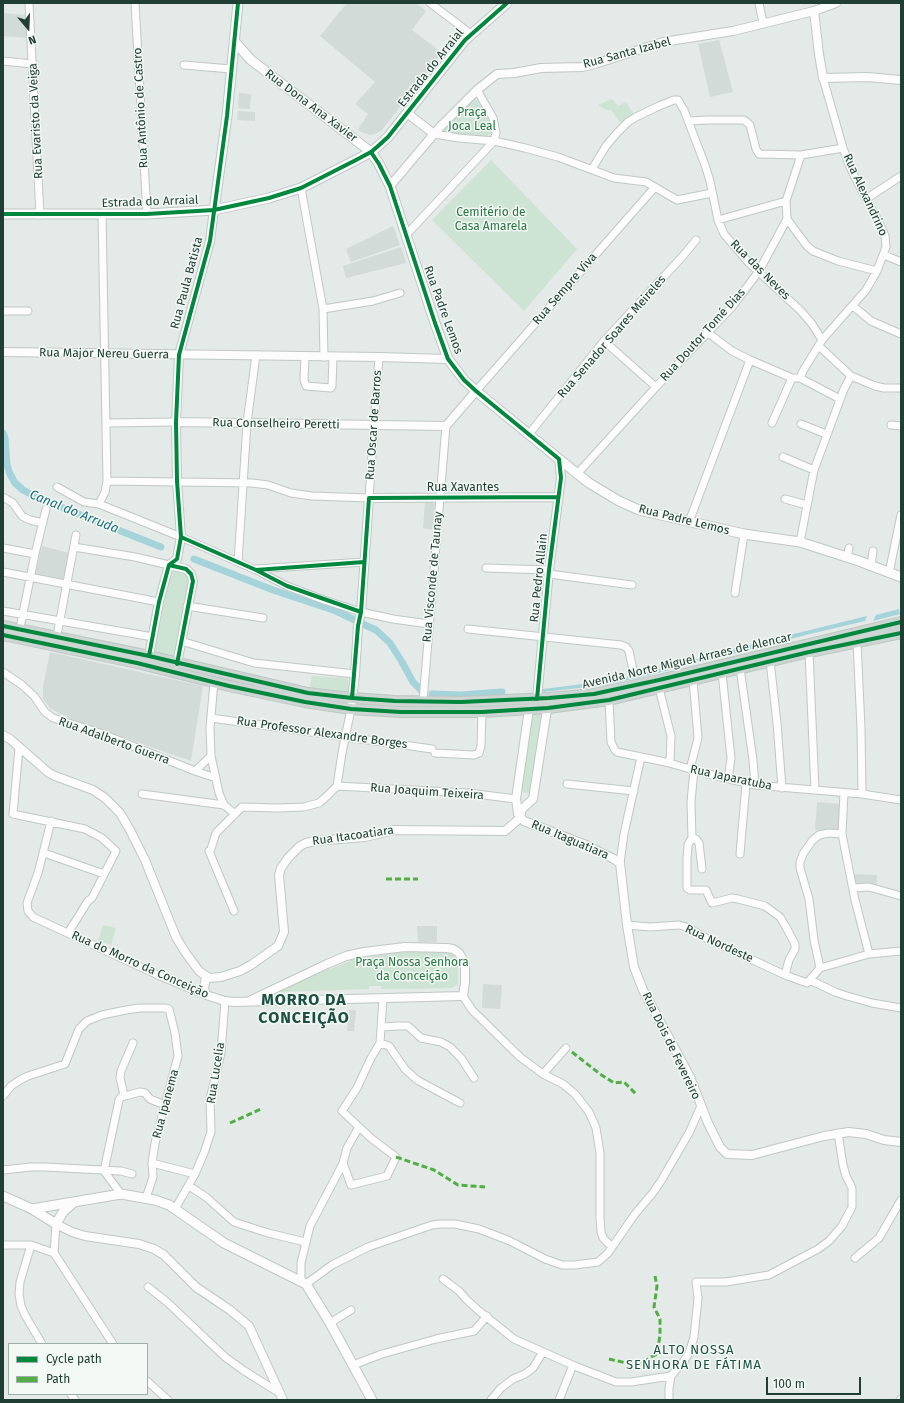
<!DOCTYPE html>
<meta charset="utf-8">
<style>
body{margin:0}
#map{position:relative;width:904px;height:1403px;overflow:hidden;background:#e4eae7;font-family:"Fira Sans",sans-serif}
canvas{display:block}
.frame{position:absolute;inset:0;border:4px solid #213e35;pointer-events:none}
.legend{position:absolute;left:8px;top:1343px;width:140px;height:52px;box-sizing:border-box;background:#f3f9f5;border:1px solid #9faea8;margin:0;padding:5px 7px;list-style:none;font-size:12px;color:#213e35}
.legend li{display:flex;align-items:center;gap:8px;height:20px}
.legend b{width:20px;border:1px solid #9faea8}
.north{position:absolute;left:8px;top:8px;width:40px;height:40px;-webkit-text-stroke:3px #f3f9f5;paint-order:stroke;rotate:161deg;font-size:11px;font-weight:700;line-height:16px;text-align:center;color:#213e35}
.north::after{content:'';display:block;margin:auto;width:14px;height:18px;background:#213e35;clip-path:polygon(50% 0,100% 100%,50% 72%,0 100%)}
.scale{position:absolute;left:766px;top:1377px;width:95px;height:18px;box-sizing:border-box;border:2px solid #213e35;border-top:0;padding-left:5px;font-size:12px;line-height:14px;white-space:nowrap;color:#213e35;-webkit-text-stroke:3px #f3f9f5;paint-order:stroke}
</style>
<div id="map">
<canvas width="904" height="1403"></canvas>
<div class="frame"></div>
<ul class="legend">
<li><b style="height:5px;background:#00873e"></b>Cycle path</li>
<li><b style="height:5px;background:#52ad45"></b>Path</li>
</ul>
<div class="north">N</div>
<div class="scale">100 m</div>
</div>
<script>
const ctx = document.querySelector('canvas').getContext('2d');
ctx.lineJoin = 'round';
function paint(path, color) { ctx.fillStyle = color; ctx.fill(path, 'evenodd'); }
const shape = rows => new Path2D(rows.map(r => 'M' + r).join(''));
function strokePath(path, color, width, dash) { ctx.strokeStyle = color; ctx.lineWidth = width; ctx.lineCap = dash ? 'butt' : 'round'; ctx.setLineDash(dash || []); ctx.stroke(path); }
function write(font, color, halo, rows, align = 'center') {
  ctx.font = font + ' "Fira Sans",sans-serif'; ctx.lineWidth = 3; ctx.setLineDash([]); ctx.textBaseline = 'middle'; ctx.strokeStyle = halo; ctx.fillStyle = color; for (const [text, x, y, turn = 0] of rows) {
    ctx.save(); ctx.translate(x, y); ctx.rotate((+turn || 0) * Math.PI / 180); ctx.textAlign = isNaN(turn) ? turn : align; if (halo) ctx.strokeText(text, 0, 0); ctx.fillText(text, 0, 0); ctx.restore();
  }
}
const built = shape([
 [347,3,416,3,426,11,412,30,442,53,382,130,377,133,371,135,361,132,358,129,368,114,355,104,375,82,320,36],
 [3,13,28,15,29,38,3,36],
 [719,40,733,92,710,97,698,44],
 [239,93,251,94,250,109,238,108],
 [238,111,255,112,255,121,237,120],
 [393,226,400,245,351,262,346,249],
 [401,247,406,263,346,278,343,266],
 [425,502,433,502,435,505,433,530,423,528],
 [42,546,69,553,63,580,35,574],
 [50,652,203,686,191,761,71,719,51,709,43,699,43,687],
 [817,802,842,804,840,832,815,830],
 [854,874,877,875,877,886,854,885],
 [417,926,437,926,437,942,418,942],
 [483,984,502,985,500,1009,482,1008],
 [349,1010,356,1010,354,1031,347,1031]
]);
const green = shape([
 [473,99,477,100,493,126,492,133,486,137,444,133,443,129],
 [612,99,618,106,626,102,634,115,621,123,611,110,606,110,598,105],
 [491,160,577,249,524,311,432,220],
 [170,570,186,573,189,579,174,657,153,653],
 [312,676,348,678,348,691,310,687],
 [544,710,531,793,525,793,521,790,531,711],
 [103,925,116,928,111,945,98,941],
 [401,952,443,951,453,954,458,964,458,984,452,988,381,989,381,986,369,986,369,989,278,992,279,989,352,960]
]);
const water = shape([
 [899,609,900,614,873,621,876,615],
 [867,616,865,621,810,634,650,675,606,685,543,692,543,689,607,681,638,675,757,643]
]);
const stream = shape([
 [3,1203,4,1201]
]);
const canal = shape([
 [3,433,5,438,7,465,10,474,15,483,23,490,38,498,161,547],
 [194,559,273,590,336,611,365,625,376,630,390,643,402,662,413,682,420,689],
 [432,694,461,695,502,692]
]);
const minor = shape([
 [29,3,40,215],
 [135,3,147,214],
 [430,3,471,34],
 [759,3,763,23],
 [3,61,33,64],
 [184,65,231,69],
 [688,121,709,120,744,120,750,125,756,149,759,154,801,155,843,148],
 [434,134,459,138,494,141,525,148,558,157,614,178,646,182,677,200,712,193],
 [592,169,606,146,617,133,628,122,636,117,659,106,674,100,678,100,684,110,705,165,710,181,718,220,724,234,749,263,801,311,812,324,822,340],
 [301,188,323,309,324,357],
 [866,199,901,176],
 [787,219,807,246,813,251,838,261,877,271],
 [718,220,786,201],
 [406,235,494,141,496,133,493,118,477,90],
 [884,255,901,262],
 [853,306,871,321,901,334],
 [323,309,373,301,400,293],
 [3,311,28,311],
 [707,332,732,351,750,360,792,378,800,378,840,399],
 [604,341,656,387],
 [819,346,851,376,875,386,884,388,901,388],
 [305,356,304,380,306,386,331,388,332,386,333,357],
 [800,378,803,371,822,340,866,290,877,271,886,247,885,236,878,220,866,199,850,167,843,148,823,78],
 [476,391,655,187],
 [106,423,176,422],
 [772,423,792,378],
 [801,424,826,434],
 [891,425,901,426],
 [529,434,604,341,682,257,696,240],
 [783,457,814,470],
 [577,474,656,387,732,307,759,271,787,219,786,201,801,155],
 [107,481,252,483,268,485,291,493,312,496,369,498,379,357],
 [57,487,84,502,99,504,181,537,256,570,287,586,324,600,361,612,393,619,429,624],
 [3,497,13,503,22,516,30,520,43,523],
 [785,499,807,505],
 [99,504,105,492,107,481,102,214],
 [689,522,750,360],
 [800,542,814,470,844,389,851,376],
 [74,547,135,557,169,565],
 [3,548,35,554],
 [847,557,849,548],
 [238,562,247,423,256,355],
 [871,566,873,551],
 [486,568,549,570],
 [256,569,364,562],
 [3,572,159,602],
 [889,573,901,515],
 [549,574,632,585],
 [735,593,744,534],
 [187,606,263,618],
 [3,611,153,637],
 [21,623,35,554,46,509],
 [468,629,621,645,626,647,629,651,633,670],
 [58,630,76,535],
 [181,641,254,663,355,674],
 [857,642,861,728,862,794],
 [809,652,815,790],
 [770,661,777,723,782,788],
 [740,668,753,760,755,785],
 [3,672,22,685,34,696,45,712,53,718,100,733,195,771,211,756],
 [722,673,731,758,728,779],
 [214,682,210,728,211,756,219,793,224,805,234,813],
 [659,688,671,736,670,763],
 [609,700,611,742,615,750,617,752,670,763,669,763,708,774,755,785,862,794,901,800],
 [423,701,446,426],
 [211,718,432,749],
 [19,748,13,814,85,829,102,838,116,851,92,898,88,901,68,933],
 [435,753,474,755,479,753,481,746,482,712],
 [690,769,698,738,693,680],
 [694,770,691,802,692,838,688,845,687,859,687,888,690,890,706,890,712,903,732,898,738,899,765,906,780,917,786,927,795,944,795,949,789,960,785,975],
 [195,771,216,778],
 [567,784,634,791],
 [337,786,468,793,516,799],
 [844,793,842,834,855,900,869,954],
 [142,794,224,805],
 [51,821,38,873,27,903,28,911,33,917,160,976,206,995],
 [692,838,696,839,699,843,702,869],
 [44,853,104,874],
 [740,854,746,784],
 [620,863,624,834,641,757],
 [853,888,869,887,901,896],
 [234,911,209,851,211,849,216,833,242,807,278,808,304,807,319,803,326,797,337,786,342,753,351,709],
 [627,925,650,927,679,925,686,927,708,939,785,975,807,983,820,968],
 [820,968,814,940,809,899,800,868,800,862,803,854,812,841,819,835,829,833,842,834],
 [820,968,869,954,901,951],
 [810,980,835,992,847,996,872,1003,901,1008],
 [463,996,472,1010,520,1057,543,1074,563,1084,575,1094,589,1112,596,1128,600,1153,600,1218,601,1232,603,1238,612,1247],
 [381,1027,399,1026,408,1026,421,1038,441,1042,450,1047,461,1058,474,1078],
 [380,1043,389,1046,405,1069,417,1080,460,1103],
 [543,1074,566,1048],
 [124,1095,120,1078,121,1071,133,1043],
 [3,1096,11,1086,20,1080,28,1076,65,1064,79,1029,87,1021,102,1015,126,1010,140,1008,165,1008,169,1009,175,1033,178,1056,155,1143,152,1163,153,1177,146,1198],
 [152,1163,195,1174],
 [343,1163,351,1185,387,1176,396,1157,372,1139,342,1111,357,1088,371,1058,380,1043,383,998],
 [3,1170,31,1167,45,1167,121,1171,132,1174],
 [104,1171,119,1100,121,1097,140,1092,145,1093,150,1099,165,1105],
 [104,1171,121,1194],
 [189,1186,206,1197,234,1222,268,1233,305,1242],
 [175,1209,195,1174,204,1153,211,1132,210,1099,221,1053,225,1001],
 [56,1224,54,1253,113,1344],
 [3,1245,31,1245,54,1253],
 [31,1245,20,1282,19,1294,21,1306,25,1315,42,1344],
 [855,1258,879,1238,901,1200],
 [443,1279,459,1291,466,1299,479,1311,514,1339,577,1367,616,1382,631,1382,671,1376],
 [301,1281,301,1263,310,1226,339,1171,343,1163,347,1148,359,1127],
 [306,1284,332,1265,368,1247,432,1225,441,1224,455,1224,479,1229,510,1241,545,1259,562,1265,575,1265,598,1262,608,1253,635,1214,652,1194,661,1181,689,1133,701,1106],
 [148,1287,167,1302,225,1357,243,1370,281,1394],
 [330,1323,351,1310],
 [353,1365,382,1354,436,1339,474,1331,487,1316],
 [147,1381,168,1400],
 [71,1394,75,1400],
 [491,1400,501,1388,513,1379,525,1374,533,1368,543,1352],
 [559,1400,573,1365],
 [669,1400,669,1388,671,1376,684,1361,689,1353,694,1337,698,1298,696,1282,726,1282,769,1275,818,1249,829,1241,842,1226,852,1207,852,1188,846,1176,843,1165,838,1133],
 [900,1400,901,1399]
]);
const tertiary = shape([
 [814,11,819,54,823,78,867,77,901,80],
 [407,113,434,134],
 [390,186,439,128,477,90,497,74,514,73,541,68,582,67,595,64,663,42,733,31,814,11,836,3],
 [3,352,379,357,448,359],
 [176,422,446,426,476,391],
 [169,565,177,559,181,537,177,481,176,422,179,355,210,241,214,210],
 [149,656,159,602,169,565,186,569,191,574,193,581,177,664],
 [537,699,549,570,561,478,559,459],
 [351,709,355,674,358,626,361,612,369,498,558,497],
 [529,709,516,799,518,814,524,821,586,845,612,858,620,863,627,925,634,967,643,990,690,1077,708,1123,720,1147,727,1154,752,1155,824,1136,849,1132,866,1134,884,1140,901,1142],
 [3,735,10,739,49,773,55,776,93,790,105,798,120,813,130,830,145,860,176,937,185,952,199,971,209,978,221,977,240,971,251,965,278,946,284,932,279,875,281,868,288,858,300,846,306,843,315,841,365,837,394,830,505,831,520,818],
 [520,817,522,809,533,799,548,703],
 [206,977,204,988,206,995,225,1001,234,1002,463,996,465,983,465,966,463,960,459,953,453,949,447,948,405,947,364,952,346,956,327,964,249,1001],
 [56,1224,72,1232,85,1236,139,1244,154,1249,164,1255,196,1287,230,1310,249,1326,283,1400]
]);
const secondary = shape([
 [234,41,251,60,371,152,379,164,390,186,435,323,448,359,464,380,476,391,559,459,589,483,619,501,639,510,744,534,800,542,859,561,901,577],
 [214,210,227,116,238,3],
 [3,214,147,214,214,210,269,198,301,188,356,160,371,152,377,147,388,137,465,40,507,3],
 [3,1196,32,1209,56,1224,63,1212,73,1203],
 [32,1209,121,1194,155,1200,169,1205,224,1243,306,1284,330,1323,372,1400]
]);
const primary = shape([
 [3,626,149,656,308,693,352,698,395,701,461,702,549,698,594,694,659,680,901,622],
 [3,635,137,663,229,686,305,702,351,709,401,712,482,712,548,708,609,700,809,652,901,633]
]);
const quiet = shape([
 [386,879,418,879],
 [572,1052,600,1074,614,1083,624,1082,637,1095],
 [230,1123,261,1109],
 [396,1157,434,1170,458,1185,485,1187],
 [609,1359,635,1365,643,1363,651,1357,657,1354,660,1335,660,1319,654,1307,657,1286,655,1276]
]);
const cycleway = shape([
 [371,152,379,164,390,186,435,323,448,359,464,380,476,391,559,459,561,478,549,570,537,699],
 [3,214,147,214,214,210,269,198,301,188,356,160,371,152,377,147,388,137,465,40,507,3],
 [181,537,256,570,287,586,361,612],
 [169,565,177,559,181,537,177,481,176,422,179,355,210,241,227,116,238,3],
 [256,570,364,562],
 [3,626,149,656,308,693,352,698,395,701,461,702,549,698,594,694,659,680,901,622],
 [3,635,137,663,229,686,305,702,351,709,401,712,482,712,548,708,609,700,809,652,901,633],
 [149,656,159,602,169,565,186,569,191,574,193,581,177,664],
 [352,698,358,626,361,612,369,498,558,497]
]);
const streetNames = [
 ["Rua Santa Izabel",627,53,-15],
 ["Estrada do Arraial",431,68,-51],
 ["Rua Dona Ana Xavier",311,106,37],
 ["Rua Antônio de Castro",141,108,-93],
 ["Rua Evaristo da Veiga",36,121,-93],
 ["Rua Alexandrino",865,195,65],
 ["Estrada do Arraial",150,202,-2],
 ["Rua das Neves",760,270,45],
 ["Rua Paula Batista",187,283,-75],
 ["Rua Sempre Viva",565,289,-49],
 ["Rua Padre Lemos",443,310,70],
 ["Rua Doutor Tomé Dias",703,335,-48],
 ["Rua Senador Soares Meireles",612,337,-49],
 ["Rua Major Nereu Guerra",104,354,1],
 ["Rua Conselheiro Peretti",276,424,1],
 ["Rua Oscar de Barros",374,425,-86],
 ["Rua Xavantes",463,488],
 ["Rua Padre Lemos",684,520,14],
 ["Rua Visconde de Taunay",433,577,-85],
 ["Rua Pedro Allain",539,578,-84],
 ["Avenida Norte Miguel Arraes de Alencar",687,661,-13],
 ["Rua Professor Alexandre Borges",322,733,8],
 ["Rua Adalberto Guerra",114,741,20],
 ["Rua Japaratuba",731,778,12],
 ["Rua Joaquim Teixeira",427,792,4],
 ["Rua Itacoatiara",353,836,-8],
 ["Rua Itaguatiara",570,840,23],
 ["Rua Nordeste",719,944,25],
 ["Rua do Morro da Conceição",140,965,24],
 ["Rua Dois de Fevereiro",671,1046,64],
 ["Rua Lucelia",216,1073,-81],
 ["Rua Ipanema",166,1104,-75]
];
const parkNames = [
 ["Praça",472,113],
 ["Joca Leal",472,127],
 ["Cemitério de",491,213],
 ["Casa Amarela",491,227],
 ["Praça Nossa Senhora",412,963],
 ["da Conceição",412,977]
];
const waterNames = [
 ["Canal do Arruda",74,512,22]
];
const neighbourhoodNames = [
 ["ALTO NOSSA",694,1350],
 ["SENHORA DE FÁTIMA",694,1365]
];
const districtNames = [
 ["MORRO DA",304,1001],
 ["CONCEIÇÃO",304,1019]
];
paint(built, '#d2dbd7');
paint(green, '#cde3d3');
paint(water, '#a4d3d9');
strokePath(stream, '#a4d3d9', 2);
strokePath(canal, '#a4d3d9', 7);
strokePath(minor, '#c1c7c4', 9);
strokePath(tertiary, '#c1c7c4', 10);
strokePath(secondary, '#c0c7c4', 11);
strokePath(primary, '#bcc6c2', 12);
strokePath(minor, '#fbfcfb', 7);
strokePath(tertiary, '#fbfcfb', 8);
strokePath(secondary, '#fbfcfb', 9);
strokePath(primary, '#cdd6d3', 10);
strokePath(quiet, '#52ad45', 3, [6, 3]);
strokePath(cycleway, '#00873e', 4);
write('12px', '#213e35', '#f3f9f5', streetNames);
write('12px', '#2b7646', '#f3f9f5', parkNames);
write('italic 13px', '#1a6e7b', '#f3f9f5', waterNames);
ctx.letterSpacing = '1px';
write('13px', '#1d5043', '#f3f9f5', neighbourhoodNames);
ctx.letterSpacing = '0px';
ctx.letterSpacing = '1px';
write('bold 16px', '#1d5043', '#f3f9f5', districtNames);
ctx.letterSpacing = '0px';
</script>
